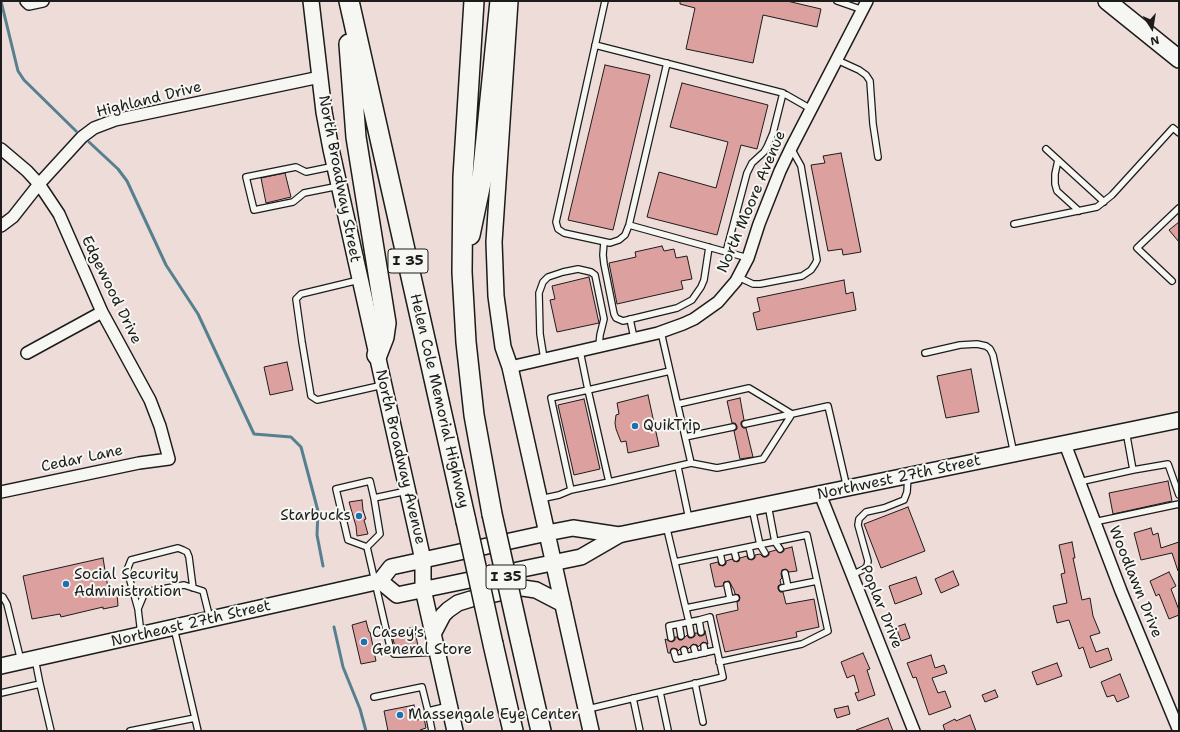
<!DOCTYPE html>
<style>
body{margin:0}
#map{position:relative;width:1180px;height:732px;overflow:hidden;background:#eedcd9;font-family:"Shantell Sans",sans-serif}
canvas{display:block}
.frame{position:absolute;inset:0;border:2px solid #1c1c1c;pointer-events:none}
.north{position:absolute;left:1132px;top:8px;width:40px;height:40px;-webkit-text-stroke:3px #f6f6f2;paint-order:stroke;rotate:168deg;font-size:11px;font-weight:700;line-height:16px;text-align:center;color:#1c1c1c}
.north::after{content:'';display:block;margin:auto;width:14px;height:18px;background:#1c1c1c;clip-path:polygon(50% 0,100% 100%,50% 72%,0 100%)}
</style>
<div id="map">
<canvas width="1180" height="732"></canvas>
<div class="frame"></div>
<div class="north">N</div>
</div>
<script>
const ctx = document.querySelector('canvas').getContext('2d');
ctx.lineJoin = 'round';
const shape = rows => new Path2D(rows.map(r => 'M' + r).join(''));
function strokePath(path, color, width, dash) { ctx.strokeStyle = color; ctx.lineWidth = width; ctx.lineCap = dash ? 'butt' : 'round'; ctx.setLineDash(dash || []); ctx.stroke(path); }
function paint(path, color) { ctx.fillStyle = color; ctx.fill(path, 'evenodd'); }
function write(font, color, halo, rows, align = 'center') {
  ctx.font = font + ' "Shantell Sans",sans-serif'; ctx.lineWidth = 4; ctx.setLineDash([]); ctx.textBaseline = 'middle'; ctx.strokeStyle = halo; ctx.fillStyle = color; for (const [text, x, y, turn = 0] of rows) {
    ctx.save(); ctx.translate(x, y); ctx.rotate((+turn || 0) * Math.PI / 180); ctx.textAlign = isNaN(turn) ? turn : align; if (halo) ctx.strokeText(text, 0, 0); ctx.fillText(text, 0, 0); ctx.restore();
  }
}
const stream = shape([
 [1,1,18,71,24,80,76,131],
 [89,142,118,169,127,181,166,265,198,314,254,434,291,437,301,447,318,511,317,535,323,566],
 [334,627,343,667,360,709,366,731]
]);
const building = shape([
 [680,1,787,1,821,9,817,27,763,15,753,63,686,49,695,8,680,4,680,1],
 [605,65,650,75,613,230,568,220,605,65],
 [682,83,768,105,757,149,741,145,717,235,647,217,659,172,716,188,728,142,670,127,682,83],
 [841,153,861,252,843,255,842,249,828,251,811,165,825,163,823,156,841,153],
 [285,173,291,197,266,203,261,178,285,173],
 [1179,222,1179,242,1169,230,1179,222],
 [662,246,664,251,674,249,676,258,687,256,692,279,681,281,683,289,617,304,609,263,636,257,635,252,662,246],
 [589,277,599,323,557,332,550,300,555,299,552,286,589,277],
 [844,280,846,294,853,292,856,310,757,330,753,313,760,311,757,298,844,280],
 [287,362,293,390,270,395,264,367,287,362],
 [971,369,979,412,946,418,937,376,971,369],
 [648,395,659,446,628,453,626,441,621,442,616,429,615,423,616,415,619,414,617,403,648,395],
 [740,398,744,420,741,422,741,425,743,428,746,428,753,457,740,459,734,431,737,429,737,426,735,423,732,423,727,401,740,398],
 [584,399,600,469,574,475,558,405,584,399],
 [1168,481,1172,501,1113,514,1109,493,1168,481],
 [362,500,363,510,366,519,364,520,368,534,357,536,356,526,349,502,362,500],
 [908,507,925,551,881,568,864,524,908,507],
 [1151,528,1153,535,1158,533,1161,548,1179,542,1179,570,1178,571,1172,553,1141,560,1134,533,1151,528],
 [1072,542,1075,558,1073,558,1082,600,1090,598,1093,616,1100,633,1090,636,1096,652,1108,648,1112,660,1090,668,1083,647,1079,649,1069,620,1057,623,1053,606,1067,603,1061,574,1065,573,1059,545,1072,542],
 [792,547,797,571,789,572,786,569,782,570,781,574,782,578,780,580,781,584,778,586,778,589,780,592,783,592,786,604,814,599,819,627,796,632,797,637,725,652,716,615,738,610,737,602,739,601,740,598,739,595,735,594,734,590,729,581,724,582,723,586,715,587,710,564,718,562,719,565,723,566,726,564,726,561,732,559,737,562,739,561,740,558,747,556,748,559,752,560,755,558,755,555,760,554,763,557,766,557,769,555,769,552,776,550,781,553,784,551,784,549,792,547],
 [103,558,109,594,117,592,118,606,103,609,103,607,61,617,60,614,32,619,23,576,103,558],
 [953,571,959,585,941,593,935,579,953,571],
 [1169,572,1176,586,1171,589,1179,610,1179,615,1169,619,1159,594,1156,596,1150,581,1169,572],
 [916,577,922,594,895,604,889,586,916,577],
 [366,621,369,632,370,632,376,661,361,664,352,625,366,621],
 [905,624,910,638,901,641,896,627,905,624],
 [414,627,418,646,396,650,391,632,414,627],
 [705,631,708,644,703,642,698,647,697,645,693,644,688,649,687,647,683,646,678,651,677,649,673,648,671,649,670,653,668,653,665,639,672,642,675,640,675,637,677,637,679,640,682,640,687,635,689,638,692,638,695,636,695,633,697,633,699,636,702,636,705,634,705,631],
 [863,653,870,669,867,670,875,695,858,701,855,693,859,692,854,675,847,678,841,662,863,653],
 [931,655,935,668,944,665,947,673,932,678,938,693,945,691,951,707,929,715,916,677,913,678,907,663,931,655],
 [1057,663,1062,676,1037,685,1032,672,1057,663],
 [1120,674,1129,697,1117,702,1114,695,1107,697,1101,682,1120,674],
 [995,690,998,697,985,702,982,695,995,690],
 [414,705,417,720,424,718,426,728,420,730,420,731,388,731,384,711,414,705],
 [848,706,850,714,837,718,834,709,848,706],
 [970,715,976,731,945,731,943,725,955,719,956,721,970,715],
 [888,718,893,731,856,731,856,730,888,718]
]);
const service = shape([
 [605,1,556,222,558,229,564,233,610,243,619,240,625,235,629,225,667,63],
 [837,1,863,10],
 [595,45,783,93,811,109],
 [837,60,859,70,866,75,870,81,873,124,878,157],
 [1046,149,1104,202],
 [1058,160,1055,174,1055,184,1057,191,1079,211],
 [335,166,306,172,296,167,246,177,254,210,293,202,304,193,339,186],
 [1014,224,1097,207,1112,195,1173,128,1179,133],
 [629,225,748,258],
 [604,242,603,255,604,264,614,314,616,318,623,321,677,308,692,300,701,287,704,280,709,247],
 [726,252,747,173,752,163,764,152,767,147,773,133,783,93],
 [738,277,753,284,760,284,802,276,811,270,815,264,817,260,801,166,791,148],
 [359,280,301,294,296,299,302,342,311,396,317,400,383,385],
 [1172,281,1137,248,1179,208],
 [630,319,634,338],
 [580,351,588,390,670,371],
 [925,353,960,345,977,344,986,346,990,349,993,355,1014,454],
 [544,359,540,334,539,293,543,282,548,277,563,272,578,269,591,272,595,275,604,319,600,335,599,346],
 [678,404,749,388,792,414,828,406,847,488],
 [745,424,792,414],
 [685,437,733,427],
 [691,463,717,468,763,459,792,414],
 [678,467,689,519],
 [1133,470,1168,464,1179,495],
 [609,482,691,463,661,332],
 [1079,482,1133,470,1126,431],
 [407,491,374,498,380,534,367,547,391,651,394,654,399,654,437,652],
 [540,499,559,495,571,490,551,398,588,390,609,482,571,490],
 [768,505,775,542,780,549],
 [752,508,760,545,765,553],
 [1094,522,1179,504],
 [666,525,689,622,699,620,701,632],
 [367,547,348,540,336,489,370,481,374,498],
 [749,547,751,556],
 [734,550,736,558],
 [720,553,722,562],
 [675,562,807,535,817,581,782,588],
 [785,573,788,587],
 [852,575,864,569,867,566,868,561,858,525,859,519,866,512,884,508,904,500,907,492,908,476],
 [727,585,730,599],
 [1,596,3,597,7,604,21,661],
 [686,608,736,598],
 [138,609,127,570,131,560,178,548,183,550,187,552,189,557,193,588],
 [679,624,681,636],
 [174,628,198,731],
 [141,634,138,609,145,592,184,585,203,591,210,619],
 [671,638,669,626,689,622,691,634],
 [704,646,705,653],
 [694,648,696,655],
 [684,650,686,657],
 [674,652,676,659,717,650,710,617,699,620],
 [35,659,40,684,51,731],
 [719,662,802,644,828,631,817,581],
 [695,683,703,722],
 [660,692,668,730],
 [1,693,40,684],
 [374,697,422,687,428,711],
 [633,698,640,731],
 [588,709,723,677,717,650],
 [130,731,195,718],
 [432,731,428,711,449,706]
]);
const minor = shape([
 [26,1,29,4,43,1],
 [1,149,27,171,39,184,59,214,102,312,150,400,160,426,169,459,139,463,1,492],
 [1,226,13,217,39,184,82,137,94,128,115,120,320,77],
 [27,353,102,312],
 [510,367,658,333,683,324,694,319,718,302,736,281,748,258,759,224,780,171,791,148,867,1],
 [1065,444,1121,591,1179,731],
 [820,494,914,731]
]);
const secondary = shape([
 [311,1,324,112,331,149,423,560,423,589,455,731],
 [510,1,494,242,496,296,503,347,510,367,591,731],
 [380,581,397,595,581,557,619,535,623,534,1179,420],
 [433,634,443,615,448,610,458,603,471,599,523,588,536,590,563,604],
 [1,666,376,582,380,581,391,567,547,533,573,528,619,535]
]);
const primary = shape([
 [1107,1,1179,59]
]);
const motorway = shape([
 [349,1,466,521],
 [474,1,463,177,462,272,466,342,474,415,492,514],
 [349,44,356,137,386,323,384,337,377,355],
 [470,235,482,178,500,1],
 [520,639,541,731],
 [493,644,513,731]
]);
const motorwayBridge = shape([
 [492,514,520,639],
 [466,521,493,644]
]);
const markers = [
 [635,426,4,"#1f6fb2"],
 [359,516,4,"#1f6fb2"],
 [66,584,4,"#1f6fb2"],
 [364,642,4,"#1f6fb2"],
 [400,715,4,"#1f6fb2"]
];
const shields = [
 [408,261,40],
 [506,577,40]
];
const shieldNames = [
 ["I 35",408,261],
 ["I 35",506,577]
];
const streetNames = [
 ["Highland Drive",149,100,-14],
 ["North Broadway Street",339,179,79],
 ["North Moore Avenue",752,202,-67],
 ["Edgewood Drive",111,290,64],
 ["Helen Cole Memorial Highway",439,401,77],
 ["North Broadway Avenue",400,457,77],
 ["Cedar Lane",82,459,-12],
 ["Northwest 27th Street",899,478,-12],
 ["Woodlawn Drive",1135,582,68],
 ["Poplar Drive",881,607,68],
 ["Northeast 27th Street",191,624,-13]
];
const poiNames = [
 ["QuikTrip",643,426],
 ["Starbucks",351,516,"right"],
 ["Social Security",74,575],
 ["Administration",74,592],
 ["Casey's",372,633],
 ["General Store",372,650],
 ["Massengale Eye Center",408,715]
];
strokePath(stream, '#568090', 3);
paint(building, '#dca19f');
strokePath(building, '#1c1c1c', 1);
strokePath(service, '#1c1c1c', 8);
strokePath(minor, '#1c1c1c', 14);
strokePath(secondary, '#1c1c1c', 18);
strokePath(primary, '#1c1c1c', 20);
strokePath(motorway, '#1c1c1c', 22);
strokePath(service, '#f6f6f2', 5.5);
strokePath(minor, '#f6f6f2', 11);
strokePath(secondary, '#f6f6f2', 15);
strokePath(primary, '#f6f6f2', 17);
strokePath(motorway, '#f6f6f2', 19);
strokePath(motorwayBridge, '#1c1c1c', 22, []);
strokePath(motorwayBridge, '#f6f6f2', 19);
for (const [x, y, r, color] of markers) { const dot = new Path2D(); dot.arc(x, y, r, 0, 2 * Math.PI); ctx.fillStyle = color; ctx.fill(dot); strokePath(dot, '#f6f6f2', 1.5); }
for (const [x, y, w] of shields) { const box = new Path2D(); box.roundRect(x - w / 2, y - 12, w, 24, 3); ctx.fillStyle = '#f6f6f2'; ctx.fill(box); strokePath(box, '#1c1c1c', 1); }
write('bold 14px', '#1c1c1c', null, shieldNames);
write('15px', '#1c1c1c', '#f6f6f2', streetNames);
write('15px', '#1c1c1c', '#f6f6f2', poiNames, 'left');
</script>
